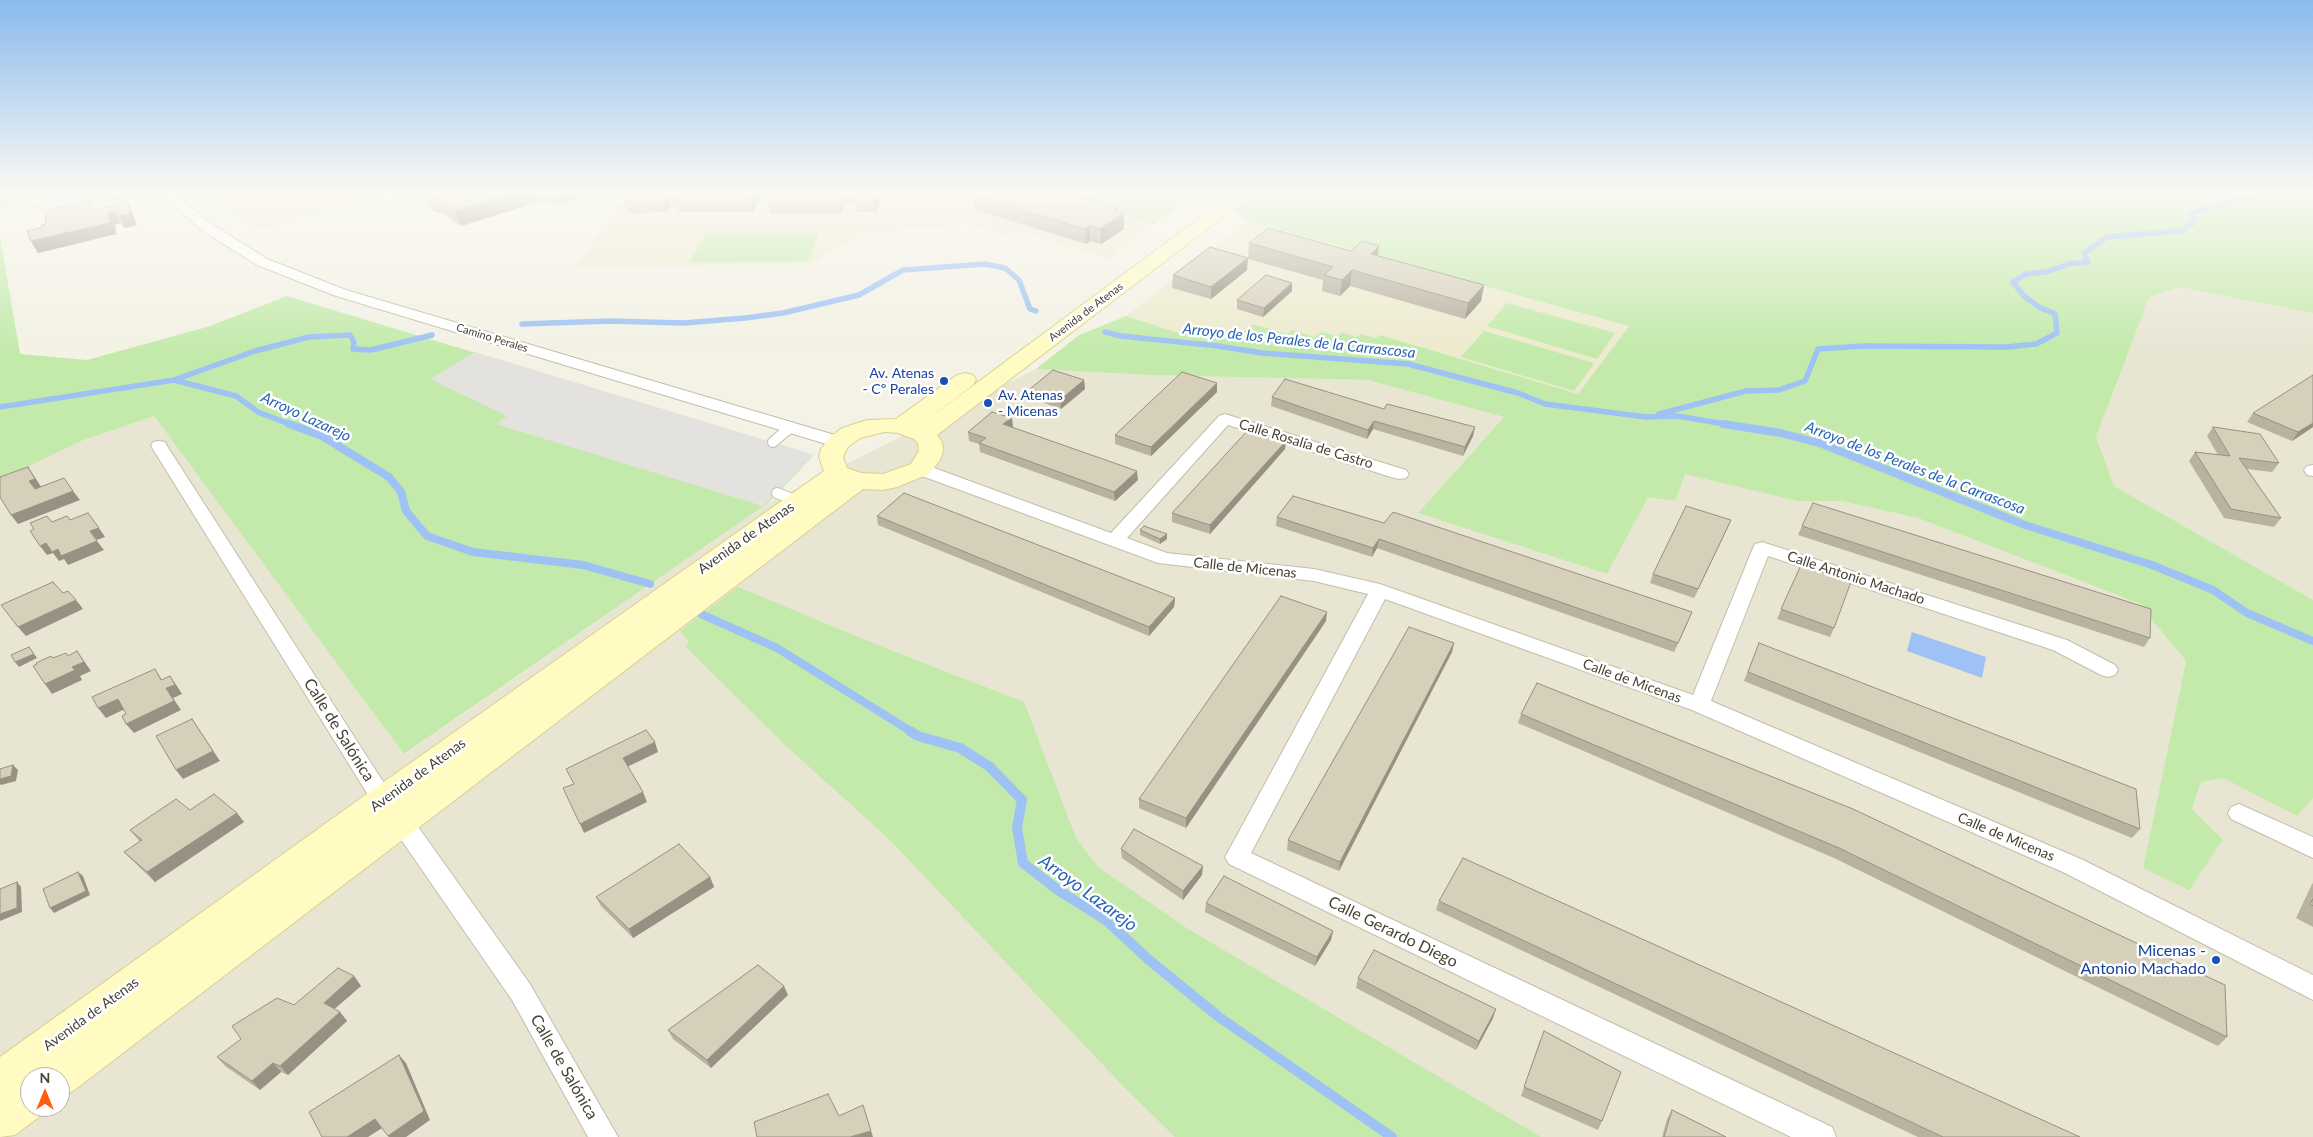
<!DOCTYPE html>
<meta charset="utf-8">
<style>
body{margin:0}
#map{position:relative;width:2313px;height:1137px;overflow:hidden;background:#f3f2e5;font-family:Lato,sans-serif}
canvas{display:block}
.north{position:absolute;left:20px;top:1067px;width:50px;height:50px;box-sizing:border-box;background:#fff;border:1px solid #b5b3ae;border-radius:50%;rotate:0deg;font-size:14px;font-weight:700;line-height:20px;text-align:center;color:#464234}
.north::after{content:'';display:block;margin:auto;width:18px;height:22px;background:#ff5e10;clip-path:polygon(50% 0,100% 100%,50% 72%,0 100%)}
</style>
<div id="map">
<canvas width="2313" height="1137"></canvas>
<div class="north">N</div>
</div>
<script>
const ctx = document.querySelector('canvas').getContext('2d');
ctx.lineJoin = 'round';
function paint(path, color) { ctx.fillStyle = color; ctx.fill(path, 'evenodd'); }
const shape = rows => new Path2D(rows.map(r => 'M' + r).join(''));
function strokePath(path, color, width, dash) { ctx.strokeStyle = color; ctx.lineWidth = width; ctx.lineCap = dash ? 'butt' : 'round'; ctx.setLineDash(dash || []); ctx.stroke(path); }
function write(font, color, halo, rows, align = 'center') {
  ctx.font = font + ' Lato,sans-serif'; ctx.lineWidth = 5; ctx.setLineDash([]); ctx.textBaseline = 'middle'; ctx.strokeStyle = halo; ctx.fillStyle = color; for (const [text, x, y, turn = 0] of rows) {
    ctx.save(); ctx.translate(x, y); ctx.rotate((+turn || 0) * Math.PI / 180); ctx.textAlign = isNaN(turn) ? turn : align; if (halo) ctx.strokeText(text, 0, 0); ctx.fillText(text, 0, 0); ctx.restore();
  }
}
const residential = shape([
 [2178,287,2313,313,2313,600,2114,486,2096,437,2149,298],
 [1036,369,1148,375,1368,380,1504,417,1418,513,1607,574,1647,500,1646,497,1685,473,1797,501,1841,501,1918,518,2138,603,2186,661,2143,868,2222,840,2192,809,2201,782,2223,778,2297,815,2313,798,2313,1137,0,1137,0,480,80,440,154,416,405,754,768,503],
 [30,1077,60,1077,60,1107,30,1107]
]);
const education = shape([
 [210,191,398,191,258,230,219,202],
 [628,191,1036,191,1154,224,1110,259,1018,231,1009,236,967,224,859,234,812,264,575,267],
 [1249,221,1629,326,1578,394,1362,334,1356,337,1342,332,1337,336,1322,332,1314,337,1292,331,1287,334,1253,324,1237,338,1215,332,1207,338,1179,333,1126,316]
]);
const green = shape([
 [0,191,36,191,0,208],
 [1036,191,2313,191,2313,313,2178,287,2149,298,2096,437,2114,486,2313,600,2313,798,2297,816,2223,778,2201,782,2192,809,2223,840,2189,890,2143,868,2186,661,2138,603,1918,518,1841,501,1797,501,1685,474,1675,501,1647,497,1647,500,1607,574,1418,513,1504,417,1368,380,1148,375,1036,369,1079,335,1126,316,1179,333,1206,338,1215,332,1237,338,1253,324,1287,334,1292,330,1314,337,1322,332,1337,336,1342,332,1356,337,1361,334,1376,338,1380,335,1578,394,1629,326,1249,221,1199,192,1154,224],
 [819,233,808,261,690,262,706,234],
 [0,236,20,354,87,360,207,327,287,296,814,455,768,503,404,754,154,416,83,440,0,480],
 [1507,303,1615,333,1597,359,1487,326],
 [1484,331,1594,363,1574,391,1461,357],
 [738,587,885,648,1024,702,1076,838,1098,867,1188,929,1541,1137,1175,1137,1123,1086,889,839,785,745,686,647,689,641,680,631]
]);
const parking = shape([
 [52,191,132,191,60,217,42,213,36,208,42,198],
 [475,352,814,455,763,506,496,424,507,416,430,379]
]);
const water = shape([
 [1912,632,1986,657,1982,678,1907,651]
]);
const streamFar2 = shape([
 [522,324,609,321,684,323,745,318,783,313,859,295,903,270,985,264,1005,268,1019,280,1030,309,1036,311],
 [1105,332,1121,336,1218,346,1262,353,1408,364,1518,393,1545,404,1646,417,1677,416,1731,425],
 [174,380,255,351,309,337,350,335,354,342,353,349,371,350,432,335],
 [0,407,174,380,236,396,258,412,292,425],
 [1659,414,1746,391,1779,390,1805,381,1818,349,1864,346,2006,347,2036,344,2057,333,2055,314,2039,307,2024,296,2013,282,2026,274,2046,272,2069,264,2088,262,2084,253,2107,237,2180,231,2193,223,2192,213,2276,191]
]);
const streamFar1 = shape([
 [289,424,322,436,389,477,401,492,406,511,427,536,473,552,583,565,650,584],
 [1723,424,1781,433,1822,444,2025,525,2152,565,2213,590,2247,613,2313,641],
 [701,614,777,648,912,732]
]);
const stream = shape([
 [910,731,918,736,960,748,990,767,1022,800,1017,828,1023,863,1058,890,1107,921,1149,960,1219,1017,1392,1137]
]);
const service = shape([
 [773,442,791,427],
 [777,493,797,501]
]);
const minor = shape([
 [159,191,172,191,210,223,267,259,346,290,845,438,847,442,845,446,839,447,833,446,336,296,257,265,200,229,159,191],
 [1225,414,1406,470,1409,474,1406,478,1400,479,1394,478,1228,425,1127,538,1167,553,1314,569,1380,584,1693,695,1753,548,1755,544,1762,542,2067,640,2115,665,2118,670,2115,675,2108,677,2101,675,2053,650,1768,556,1711,701,2081,859,2313,975,2313,1000,2065,873,1692,710,1385,599,1251,853,1832,1127,1836,1137,1791,1137,1229,864,1225,857,1229,850,1368,594,1314,581,1158,563,914,473,911,469,914,465,926,465,1111,533,1219,416,1225,414],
 [159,441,165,442,167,446,391,794,409,814,530,984,618,1137,588,1137,512,1000,393,828,375,806,151,446,153,442,159,441],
 [2313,465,2313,476,2307,475,2304,470,2307,466,2313,465],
 [2239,804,2313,837,2313,858,2231,819,2228,813,2231,807,2239,804]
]);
const secondary = shape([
 [1236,191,1257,191,937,435,942,442,943,451,940,460,929,474,897,487,883,490,863,489,73,1091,60,1096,60,1077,30,1077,30,1107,47,1107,44,1113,15,1135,0,1137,0,1057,371,791,824,471,819,457,821,449,830,437,842,428,867,420,896,419,957,375,965,373,973,375,976,380,973,385,920,425,1236,191],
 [884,432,898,433,914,439,918,443,919,451,911,464,883,474,861,473,847,468,843,457,848,447,860,438,884,432]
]);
const wall = shape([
 [431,191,588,191,563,205,541,201,461,226,445,215,431,210,425,195],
 [631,191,761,191,762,195,753,212,679,212,677,206,670,206,666,212,628,213,624,201],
 [773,191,883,191,883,194,876,212,857,212,856,205,845,205,841,213,770,213,768,201],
 [973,195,1118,208,1118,212,1124,213,1124,229,1101,244,1090,241,1086,244,975,210],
 [89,201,94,210,130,207,137,225,125,228,120,223,115,224,116,234,38,253,31,241,42,228,41,225,46,224],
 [1249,243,1351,251,1379,246,1378,256,1484,285,1481,301,1465,319,1350,286,1340,296,1322,291,1323,280,1248,259],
 [1247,270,1211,299,1172,288,1173,275],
 [1292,291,1263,317,1237,309,1237,300],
 [1084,380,1085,389,1061,409,1030,398,1030,389],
 [1217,383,1217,392,1151,456,1115,444,1115,435],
 [1272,397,1384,409,1473,436,1463,456,1373,429,1367,439,1271,406],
 [2253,413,2313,427,2292,441,2247,422],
 [1013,426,1012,427,1138,480,1115,501,980,452,979,444,969,441,968,432],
 [2213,427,2279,463,2272,472,2247,469,2281,518,2274,527,2224,518,2189,461,2195,452,2218,455,2207,436],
 [1286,441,1285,449,1210,534,1172,522,1172,513],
 [877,516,1175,598,1174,607,1149,636,878,525],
 [1277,517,1384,523,1688,622,1674,652,1377,548,1372,557,1276,526],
 [1731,520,1727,529,1694,598,1650,583,1653,574],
 [1802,526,2150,638,2144,647,1798,535],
 [1140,530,1167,539,1160,544,1140,535],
 [1801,565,1834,628,1830,637,1777,619],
 [1326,621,1186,828,1139,808,1139,799],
 [1454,643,1452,652,1339,871,1287,850,1288,840],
 [1759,643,2140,829,2132,838,1744,681],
 [1537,683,2227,1037,2218,1046,1834,858,1518,723,1521,714],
 [190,810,244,822,155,882,133,861,124,852,140,842,130,830],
 [1121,849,1202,875,1183,900,1122,858],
 [710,877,714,887,633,938,601,906,596,897],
 [2313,883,2313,927,2296,918,2312,884],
 [1439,901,2080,1137,1918,1137,1436,910],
 [1206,903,1333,931,1331,940,1315,966,1205,912],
 [354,976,361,986,334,1009,340,1012,347,1021,288,1075,281,1072,260,1090,225,1066,217,1057,294,1005],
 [1358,978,1493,1018,1476,1050,1356,988],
 [788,995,711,1068,673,1039,668,1030],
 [1540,1040,1602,1121,1598,1130,1521,1096],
 [1672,1110,1726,1137,1662,1137,1667,1119]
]);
const shadedWall = shape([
 [520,191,537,191,541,201,461,226,455,211],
 [558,191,588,191,563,205],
 [755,191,761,191,762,195,753,212,750,201],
 [878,191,883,191,883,194,876,212,874,201],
 [843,193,845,205,841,213,839,201],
 [667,194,670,206,666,212,663,201],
 [124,195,130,207,137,225,125,228,119,216],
 [1118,208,1118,217,1124,213,1124,229,1101,244,1100,229,1114,210],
 [108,212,114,212,120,223,115,224,116,234,38,253,31,241],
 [1090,226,1090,241,1086,244,1085,229],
 [1379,246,1377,262,1371,254],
 [1248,258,1247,270,1211,299,1211,287],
 [1352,270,1350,286,1340,296,1342,280],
 [1292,283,1292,291,1263,317,1264,308],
 [1484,285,1481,301,1465,319,1468,303],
 [1084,380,1085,389,1061,409,1060,400],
 [1217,383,1217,392,1151,456,1151,447],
 [1012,418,1013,426,1004,433,1003,424],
 [1374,421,1373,429,1367,439,1368,430],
 [2313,423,2313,427,2292,441,2298,432],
 [1475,427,1473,436,1463,456,1465,447],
 [1286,441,1285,449,1210,534,1210,525],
 [28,467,42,488,41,498,29,481],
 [1137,471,1138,480,1115,501,1114,492],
 [73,491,80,500,18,524,11,515],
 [1731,520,1727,529,1694,598,1698,589],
 [99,528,105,537,97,540,90,531],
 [1167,534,1167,539,1160,544,1160,539],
 [1379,539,1377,548,1372,557,1373,548],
 [97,541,104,550,68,565,64,559,59,561,53,553,47,555,40,546,46,543,58,549],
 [1175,598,1174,607,1149,636,1149,627],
 [76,600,83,609,26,636,18,627],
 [1327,612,1326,621,1186,828,1186,818],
 [1692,612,1688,622,1674,652,1678,643],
 [1454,643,1452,652,1339,871,1340,862],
 [29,647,37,658,19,667,15,662],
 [77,651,91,671,80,676,82,680,52,694,45,684,72,667],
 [155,669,167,688,170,676,177,686,182,694,173,698,181,710,134,733,126,724,161,680],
 [118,699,125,709,106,718,98,708],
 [192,719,220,761,183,779,176,770],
 [655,742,658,752,627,767,623,758],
 [13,765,18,770,16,781,1,785,0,784,0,779],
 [643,792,647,802,584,833,580,824],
 [237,813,244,822,155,882,147,872],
 [1203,866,1202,875,1183,900,1183,891],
 [78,872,83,876,90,895,54,913,50,908],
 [710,877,714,887,633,938,629,929],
 [17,882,21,887,22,912,0,921,0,914],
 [1333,931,1331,940,1315,966,1317,957],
 [354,976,361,986,331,1012,324,1003],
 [784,986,788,995,711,1068,707,1060],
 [1496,1009,1493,1018,1476,1050,1479,1041],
 [340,1012,347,1021,288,1075,280,1066],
 [399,1055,406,1063,430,1120,406,1137,389,1137,388,1136],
 [273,1063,281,1072,260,1090,252,1081],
 [375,1119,382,1128,368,1137,347,1137],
 [871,1131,873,1137,850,1137]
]);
const building = shape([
 [431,191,520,191,455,211,439,200,425,195,431,191],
 [631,191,755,191,750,201,676,201,680,194,667,194,663,201,624,201,631,191],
 [773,191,878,191,874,201,855,200,858,193,843,193,839,201,768,201,773,191],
 [980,191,1060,191,1118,208,1114,210,1124,213,1100,229,1090,226,1085,229,973,195,980,191],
 [124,195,131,213,119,216,114,212,108,212,110,223,31,241,27,231,43,227,41,225,46,224,45,211,89,201,94,210,113,205,109,198,124,195],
 [1268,228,1351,251,1362,241,1379,246,1371,254,1484,285,1468,303,1352,270,1342,280,1324,275,1333,267,1249,243,1268,228],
 [1210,247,1248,258,1211,287,1173,275,1210,247],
 [1266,275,1292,283,1264,308,1237,300,1266,275],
 [1053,370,1084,380,1060,400,1030,389,1053,370],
 [1182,372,1217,383,1151,447,1115,435,1182,372],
 [2313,375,2313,423,2298,432,2253,413,2313,375],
 [1285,379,1384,409,1387,404,1475,427,1465,447,1374,421,1368,430,1272,397,1285,379],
 [992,412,1012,418,1003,424,1137,471,1114,492,979,443,986,438,968,432,992,412],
 [2213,427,2260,434,2279,463,2239,458,2281,518,2231,509,2195,452,2230,456,2213,427],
 [1249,429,1286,441,1210,525,1172,513,1249,429],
 [28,467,35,479,29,481,35,489,64,478,73,491,11,515,0,497,0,477,28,467],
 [904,493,1175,598,1149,627,877,516,904,493],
 [1293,496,1384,523,1393,512,1692,612,1678,643,1379,539,1373,548,1277,517,1293,496],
 [1813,503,2151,609,2150,638,1802,526,1813,503],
 [1686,506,1731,520,1698,589,1653,574,1686,506],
 [88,513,99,528,90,531,97,541,61,556,58,549,52,552,46,543,40,546,30,531,34,529,30,523,47,516,52,522,67,516,70,520,88,513],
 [1144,526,1167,534,1160,539,1140,530,1144,526],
 [1801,565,1851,582,1834,628,1781,609,1801,565],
 [53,582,63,593,68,591,76,600,18,627,1,605,53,582],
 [1281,596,1327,612,1186,818,1139,799,1281,596],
 [1409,627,1454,643,1340,862,1288,840,1409,627],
 [1759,643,2136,789,2140,829,1748,672,1759,643],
 [29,647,34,654,15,662,11,655,29,647],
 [77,651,84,662,72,667,75,670,45,684,33,666,37,664,36,663,51,656,53,658,66,653,68,656,77,651],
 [155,669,161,680,170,676,175,685,166,688,174,701,126,724,122,716,126,714,118,699,98,708,92,697,155,669],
 [1537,683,1853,809,2225,985,2227,1037,1839,848,1521,714,1537,683],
 [192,719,213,751,176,770,156,736,192,719],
 [646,730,655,742,623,758,643,792,580,824,563,788,574,784,566,769,646,730],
 [13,765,11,776,0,779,0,769,13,765],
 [214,794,237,813,147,872,124,852,142,840,130,830,176,799,190,810,214,794],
 [1134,829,1203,866,1183,891,1121,849,1134,829],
 [679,844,710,877,629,929,596,897,679,844],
 [1463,858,2080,1137,1943,1137,1439,901,1463,858],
 [78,872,86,891,50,908,43,889,78,872],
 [1224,876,1333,931,1317,957,1206,903,1224,876],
 [17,882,17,908,0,914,0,889,17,882],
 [2313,899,2313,906,2310,904,2313,899],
 [1374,950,1496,1009,1479,1041,1358,978,1374,950],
 [758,965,784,986,707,1060,668,1030,758,965],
 [338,968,354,976,324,1003,340,1012,280,1066,273,1063,252,1081,217,1057,241,1039,232,1026,277,998,294,1005,338,968],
 [1544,1031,1621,1072,1602,1121,1524,1087,1544,1031],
 [399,1055,424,1111,388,1136,375,1119,347,1137,322,1137,309,1112,399,1055],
 [828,1094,839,1116,863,1105,871,1131,850,1137,757,1137,754,1122,828,1094],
 [1672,1110,1726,1137,1664,1137,1672,1110]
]);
const markers = [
 [944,381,5,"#1a4fb4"],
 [988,403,5,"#1a4fb4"],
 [2216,960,5,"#1a4fb4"]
];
const farStreetnames = [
 ["Avenida de Atenas",1086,312,-37],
 ["Camino Perales",492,338,17]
];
const transitNames = [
 ["Av. Atenas",934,373],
 ["- Cº Perales",934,389],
 ["Av. Atenas",998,395,"left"],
 ["- Micenas",998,411,"left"]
];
const streetNames = [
 ["Calle Rosalía de Castro",1306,444,17],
 ["Avenida de Atenas",746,538,-35],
 ["Calle de Micenas",1245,568,6],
 ["Calle Antonio Machado",1856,578,18],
 ["Calle de Micenas",1632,681,20],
 ["Avenida de Atenas",418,775,-36],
 ["Calle de Micenas",2006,837,23],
 ["Avenida de Atenas",91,1014,-36]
];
const waterNames = [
 ["Arroyo de los Perales de la Carrascosa",1299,341,6],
 ["Arroyo Lazarejo",306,417,25],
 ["Arroyo de los Perales de la Carrascosa",1915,468,21]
];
const nearStreetnames = [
 ["Calle de Salónica",339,730,58],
 ["Calle Gerardo Diego",1393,932,26],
 ["Calle de Salónica",564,1067,60]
];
const nearTransitnames = [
 ["Micenas -",2206,951],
 ["Antonio Machado",2206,969]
];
const nearWaternames = [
 ["Arroyo Lazarejo",1088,893,36]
];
paint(residential, '#e8e5d3');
paint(education, '#edeace');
paint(green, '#c3eaab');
paint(parking, '#e4e2de');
paint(water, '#9ec2f4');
strokePath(streamFar2, '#9ec2f4', 5.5);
strokePath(streamFar1, '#9ec2f4', 8);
strokePath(stream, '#9ec2f4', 10);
strokePath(service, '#c2beaa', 12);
strokePath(minor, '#c2beaa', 2);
strokePath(secondary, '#d6d092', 2);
strokePath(service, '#fff', 10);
paint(minor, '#fff');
paint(secondary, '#fffbc3');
paint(wall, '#b8b2a0');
paint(shadedWall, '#969182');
paint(building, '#d6cfba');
strokePath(building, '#969182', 1);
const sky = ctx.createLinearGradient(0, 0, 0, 350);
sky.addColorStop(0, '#8abaed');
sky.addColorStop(0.55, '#faf9f3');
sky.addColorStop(1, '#faf9f300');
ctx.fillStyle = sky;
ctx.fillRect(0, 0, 2313, 350);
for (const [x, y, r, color] of markers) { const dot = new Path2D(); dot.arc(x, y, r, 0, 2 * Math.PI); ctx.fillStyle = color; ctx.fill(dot); strokePath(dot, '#fff', 2); }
write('11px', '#464234', '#fff', farStreetnames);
write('14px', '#164399', '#fff', transitNames, 'right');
write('14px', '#464234', '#fff', streetNames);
write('italic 15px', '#2862b7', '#fff', waterNames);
write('16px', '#464234', '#fff', nearStreetnames);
write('16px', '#164399', '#fff', nearTransitnames, 'right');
write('italic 18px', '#2862b7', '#fff', nearWaternames);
</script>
